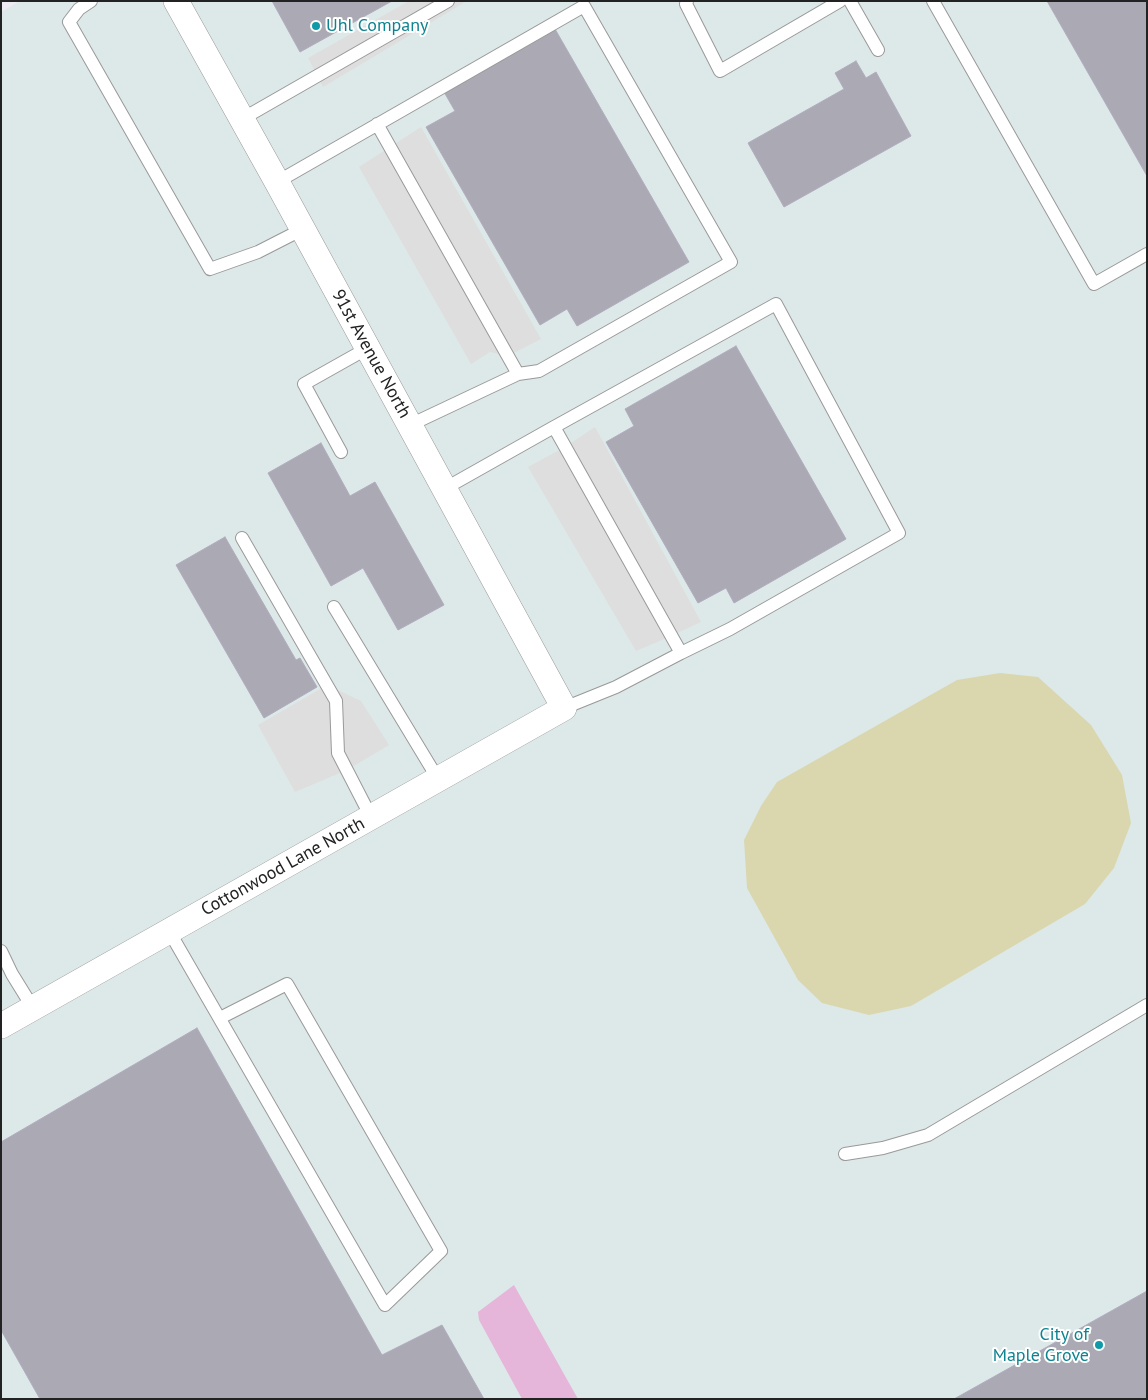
<!DOCTYPE html>
<style>
body{margin:0}
#map{position:relative;width:1148px;height:1400px;overflow:hidden;background:#edeaf1;font-family:"PT Sans",sans-serif}
canvas{display:block}
.frame{position:absolute;inset:0;border:2px solid #222;pointer-events:none}
</style>
<div id="map">
<canvas width="1148" height="1400"></canvas>
<div class="frame"></div>
</div>
<script>
const ctx = document.querySelector('canvas').getContext('2d');
ctx.lineJoin = 'round';
function paint(path, color) { ctx.fillStyle = color; ctx.fill(path, 'evenodd'); }
const shape = rows => new Path2D(rows.map(r => 'M' + r).join(''));
function strokePath(path, color, width, dash) { ctx.strokeStyle = color; ctx.lineWidth = width; ctx.lineCap = dash ? 'butt' : 'round'; ctx.setLineDash(dash || []); ctx.stroke(path); }
function write(font, color, halo, rows, align = 'center') {
  ctx.font = font + ' "PT Sans",sans-serif'; ctx.lineWidth = 4; ctx.setLineDash([]); ctx.textBaseline = 'middle'; ctx.strokeStyle = halo; ctx.fillStyle = color; for (const [text, x, y, turn = 0] of rows) {
    ctx.save(); ctx.translate(x, y); ctx.rotate((+turn || 0) * Math.PI / 180); ctx.textAlign = isNaN(turn) ? turn : align; if (halo) ctx.strokeText(text, 0, 0); ctx.fillText(text, 0, 0); ctx.restore();
  }
}
const industrial = shape([
 [20,1,1147,1,1147,1399,1,1399,1,12]
]);
const grass = shape([
 [514,1285,578,1399,522,1399,479,1320,478,1312]
]);
const parking = shape([
 [409,1,467,1,323,87,308,58],
 [421,127,541,339,508,356,490,352,471,364,359,167],
 [595,427,701,622,671,636,636,651,528,467,565,447],
 [327,685,361,701,389,745,347,770,295,792,258,725]
]);
const water = shape([
 [1000,673,1038,677,1091,725,1122,775,1131,823,1114,868,1085,904,911,1006,869,1015,822,1003,798,980,747,888,744,840,761,806,777,782,957,680]
]);
const building = shape([
 [272,1,392,1,300,52,272,1],
 [1047,1,1147,1,1147,176,1047,1],
 [555,29,689,262,577,326,567,309,540,325,426,127,455,111,444,92,555,29],
 [856,61,866,78,876,72,911,136,784,207,748,143,844,89,835,73,856,61],
 [736,346,846,539,734,603,726,588,698,603,606,442,634,426,625,409,736,346],
 [321,443,350,496,375,482,444,605,398,630,363,568,331,586,268,473,321,443],
 [225,537,296,660,300,658,317,687,264,718,176,565,225,537],
 [197,1028,382,1355,442,1325,484,1399,40,1399,1,1330,1,1142,197,1028],
 [1147,1291,1147,1399,954,1399,1147,1291]
]);
const lane = shape([
 [91,1,79,9,69,22,210,269,258,252,303,229],
 [687,1,686,4,720,71,840,1],
 [850,1,878,50],
 [933,1,1094,284,1147,254],
 [242,119,448,1],
 [377,124,518,374],
 [277,182,584,6,731,262,539,371,518,374,410,425],
 [554,427,776,304,899,533,730,629,681,653],
 [341,452,304,384,368,348],
 [444,489,554,427,681,653,616,687,564,708],
 [242,538,336,701,338,753,371,817],
 [334,607,438,779],
 [169,931,385,1305,441,1251,287,984,220,1018],
 [1,951,12,974,33,1008],
 [845,1154,883,1148,928,1135,1147,1005]
]);
const street = shape([
 [1,1026,564,708,277,182,176,1]
]);
const markers = [
 [316,26,5,"#0f9aa8"],
 [1099,1345,5,"#0f9aa8"]
];
const cultureNames = [
 ["Uhl Company",326,26],
 ["City of",1089,1335,"right"],
 ["Maple Grove",1089,1356,"right"]
];
const streetNames = [
 ["91st Avenue North",371,354,61],
 ["Cottonwood Lane North",283,867,-29]
];
paint(industrial, '#dde9e8');
paint(grass, '#e5b6da');
paint(parking, '#dedede');
paint(water, '#dad7af');
paint(building, '#aba9b3');
strokePath(building, '#b1adc1', 1);
strokePath(lane, '#999', 14);
strokePath(street, '#999', 26);
strokePath(lane, '#fff', 12);
strokePath(street, '#fff', 25);
for (const [x, y, r, color] of markers) { const dot = new Path2D(); dot.arc(x, y, r, 0, 2 * Math.PI); ctx.fillStyle = color; ctx.fill(dot); strokePath(dot, '#fff', 2); }
write('18px', '#0d838f', '#fff', cultureNames, 'left');
write('18px', '#222', '#fff', streetNames);
</script>
